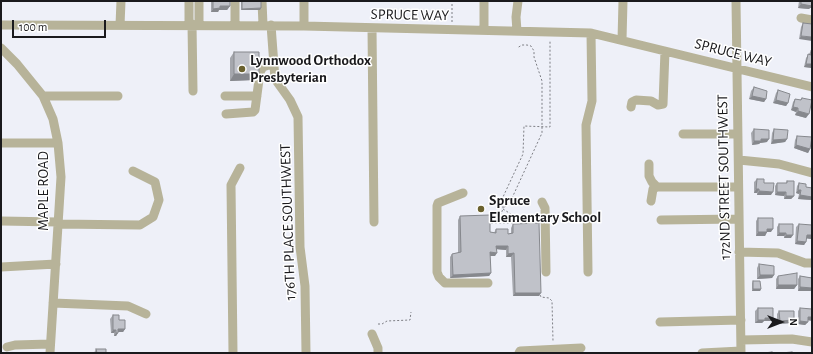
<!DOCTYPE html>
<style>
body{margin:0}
#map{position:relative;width:813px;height:354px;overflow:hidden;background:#eef0f8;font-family:"Alegreya Sans",sans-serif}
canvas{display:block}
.frame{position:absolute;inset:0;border:2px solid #1a1a1d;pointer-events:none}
.north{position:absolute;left:761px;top:302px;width:40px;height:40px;-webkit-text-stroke:3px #fff;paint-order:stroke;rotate:90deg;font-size:11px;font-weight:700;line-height:16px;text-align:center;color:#1a1a1d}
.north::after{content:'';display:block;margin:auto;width:14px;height:18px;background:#1a1a1d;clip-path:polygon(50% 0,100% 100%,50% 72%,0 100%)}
.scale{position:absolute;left:12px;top:20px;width:94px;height:18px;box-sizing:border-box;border:2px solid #1a1a1d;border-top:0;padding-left:5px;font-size:12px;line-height:14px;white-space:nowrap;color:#1a1a1d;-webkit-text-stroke:3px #fff;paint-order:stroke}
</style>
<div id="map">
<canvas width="813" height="354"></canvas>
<div class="frame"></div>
<div class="north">N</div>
<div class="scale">100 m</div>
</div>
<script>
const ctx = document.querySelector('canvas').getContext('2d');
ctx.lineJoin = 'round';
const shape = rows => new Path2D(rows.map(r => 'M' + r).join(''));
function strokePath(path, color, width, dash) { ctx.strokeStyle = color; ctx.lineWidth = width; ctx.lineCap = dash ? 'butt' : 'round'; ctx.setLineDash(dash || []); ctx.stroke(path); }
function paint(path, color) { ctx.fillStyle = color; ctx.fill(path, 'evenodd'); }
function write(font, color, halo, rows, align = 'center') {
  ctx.font = font + ' "Alegreya Sans",sans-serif'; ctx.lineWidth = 3; ctx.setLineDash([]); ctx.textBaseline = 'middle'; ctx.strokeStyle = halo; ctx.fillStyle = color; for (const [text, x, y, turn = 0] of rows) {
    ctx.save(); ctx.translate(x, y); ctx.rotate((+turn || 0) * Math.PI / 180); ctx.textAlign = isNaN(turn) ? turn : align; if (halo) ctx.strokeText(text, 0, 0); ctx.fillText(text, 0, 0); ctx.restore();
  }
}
const path = shape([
 [452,22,452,1],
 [491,223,515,223,517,218,503,209,512,198,542,133,542,81,534,57,534,51,531,46,527,45,522,45,517,48],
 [497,223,503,209,503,197,523,154,524,126,550,127,550,40],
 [540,295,541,297,549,298,552,301,553,341],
 [378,324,382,324,387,321,410,320,411,312]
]);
const minor = shape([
 [199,1,199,24],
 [235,1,235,25],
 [262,1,263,25],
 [736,1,741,353],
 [801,18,812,20],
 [189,24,189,1],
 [192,24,193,91],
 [1,25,304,26,591,33,812,87],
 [120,25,121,1],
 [271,25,275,79,290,100,298,117,300,247,305,286,306,353],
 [304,26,304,1],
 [372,28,374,222],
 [484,30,484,1],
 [517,31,516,17,518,1],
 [622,40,623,1],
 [1,48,17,64,43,96,53,119,58,143,61,177,50,353],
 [43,96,118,96],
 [225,96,257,96],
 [631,107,632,102,636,100,651,101,658,105,663,104,665,51],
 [226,114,253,112,255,110,260,72,263,67,274,63],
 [683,134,738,134],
 [1,143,58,143],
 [739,160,779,164,812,173],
 [649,164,649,176,652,182,657,187,738,187],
 [463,193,438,203,437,206,437,272,439,277,445,283,488,283],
 [651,201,653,189,657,187],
 [542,202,545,208,546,272],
 [661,220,739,219],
 [1,221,58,222],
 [58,224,140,225,153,217,159,200,155,182,133,171],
 [739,252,778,253,805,263,812,263],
 [1,267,56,264],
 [588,272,586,125,592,101,591,33],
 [53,303,128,306,146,314],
 [660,322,741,320],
 [372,334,378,348,378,353],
 [741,340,792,339,812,342],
 [7,347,15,345,50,344],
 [233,353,231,185,240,168],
 [519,353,520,351,581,348],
 [702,353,741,351]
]);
const wall = shape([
 [211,1,230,1,230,6,227,10,219,10,218,12,211,12],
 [241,1,261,1,260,10,241,10],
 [799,1,812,1,810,8,809,9,798,8],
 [803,23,812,24,799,39,801,27],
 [811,51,812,52,812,68,804,67,806,58],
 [234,52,259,74,254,80,230,81,230,58],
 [754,87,766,99,764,102,749,99,751,91],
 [778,90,788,103,786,106,773,103,776,93],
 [802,98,806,118,795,115,796,112,791,110,793,102,795,99,800,100],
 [754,129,767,142,760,143,759,144,752,145,751,133],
 [774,129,787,139,785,142,771,144,772,133],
 [797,136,810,149,808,153,794,148,795,140],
 [757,179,764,183,771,195,757,195,757,193,754,193,754,182],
 [787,181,794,196,791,199,784,199,784,196,775,195,775,186,777,183,786,183],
 [799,183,806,187,812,188,812,200,798,199,799,194,796,193,797,186],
 [460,216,490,232,494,233,496,229,508,234,511,233,511,228,513,224,539,296,513,296,511,257,506,257,506,250,497,249,495,256,490,256,491,273,489,276,450,278,450,257,452,254,458,253,458,220],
 [758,218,771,232,767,232,765,236,756,236,756,221],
 [779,224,791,238,784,238,784,236,777,236,777,227],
 [799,224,811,239,806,238,806,242,804,245,795,244,796,227],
 [759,264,774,275,772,278,757,279,757,268],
 [778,276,797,285,794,289,776,289,776,279],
 [800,276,812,278,812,301,811,301,811,292,812,291,798,291,798,279],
 [753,281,761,289,760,291,752,291,752,283],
 [758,308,771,321,764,321,762,323,755,323,755,311],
 [800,308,808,321,808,322,805,325,798,324,798,311],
 [779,311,794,320,792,323,777,324,777,314],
 [113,315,119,320,125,329,123,332,118,332,116,336,114,336,114,333,111,333,110,319],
 [96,349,106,353,94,353]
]);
const shadedWall = shape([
 [801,4,812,4,812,8,810,8,809,9,798,8],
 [220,6,230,6,227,10,219,10,218,12,211,12,213,9],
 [261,8,260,10,241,10,242,9],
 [801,36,812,37,812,41,799,39],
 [806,64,812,64,812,68,804,67],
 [234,74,259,74,254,80,230,81],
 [752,96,766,99,764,102,749,99],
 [776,100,788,103,786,106,773,103],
 [793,107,798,108,796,112,791,110],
 [798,111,809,114,806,118,795,115],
 [761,139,769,139,767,142,760,143,759,144,752,145,754,141],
 [787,139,785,142,771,144,773,140],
 [796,145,810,149,808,153,794,148],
 [756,189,759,189,757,193,754,193],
 [798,190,801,190,799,194,796,193],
 [759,191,773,192,771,195,757,195],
 [777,192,786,192,784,196,775,195],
 [800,195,812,197,812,200,798,199],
 [786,196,794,196,791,199,784,199],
 [767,229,773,229,771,232,767,232,765,236,756,236,758,232],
 [779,233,786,233,784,236,777,236],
 [786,235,793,235,791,238,784,238],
 [807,235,812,235,812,237,811,239,804,238],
 [797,241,806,242,804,245,795,244],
 [496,246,508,246,506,250,494,249],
 [490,252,497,253,495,256,488,256],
 [514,253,511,257,506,257,508,254],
 [491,273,489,276,450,278,453,275],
 [760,275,774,275,772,278,757,279],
 [778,285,797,285,794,289,776,289],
 [800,287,812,288,812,291,798,291],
 [753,289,761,289,760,291,752,291],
 [515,293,541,293,539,296,513,296],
 [808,317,812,317,812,321,806,320],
 [765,318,773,318,771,321,764,321,762,323,755,323,758,320],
 [794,320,792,323,777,324,780,321],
 [800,321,808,322,805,325,798,324],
 [118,329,125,329,123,332,116,332],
 [113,330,116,330,114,333,111,333],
 [116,333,118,333,116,336,114,336]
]);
const building = shape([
 [213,1,230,1,230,6,220,6,220,8,213,9,213,1],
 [242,1,261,1,261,8,242,9,242,1],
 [801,1,812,1,812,6,801,4,801,1],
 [803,23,812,24,812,37,801,36,803,23],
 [811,51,812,52,812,64,806,64,808,54,811,55,811,51],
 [234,52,259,52,259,74,234,74,234,52],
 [754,87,767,91,766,99,752,96,754,87],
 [778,90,790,94,788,103,776,100,778,90],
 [802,98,812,100,809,114,798,111,798,108,793,107,795,99,801,100,802,98],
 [754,129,769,130,769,139,761,139,761,141,754,141,754,129],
 [774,129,788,130,787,139,773,140,774,129],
 [797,136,812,137,810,149,796,145,797,136],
 [757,179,764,179,764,183,774,183,773,192,759,191,759,189,756,189,757,179],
 [787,181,794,181,794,196,786,196,786,192,777,192,777,183,787,183,787,181],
 [799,183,806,184,806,187,812,188,812,197,800,195,801,190,798,190,799,183],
 [490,215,490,232,496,233,496,229,508,229,508,234,513,233,513,224,539,223,541,293,515,293,514,253,508,254,508,246,496,246,497,253,490,252,491,273,453,275,452,254,461,252,460,216,490,215],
 [758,218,773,218,773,229,767,229,767,232,758,232,758,218],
 [779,224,793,224,793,235,786,235,786,233,779,233,779,224],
 [799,224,812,225,812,235,807,235,806,242,797,241,799,224],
 [759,264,774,266,774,275,760,275,759,264],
 [797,273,797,285,778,285,778,276,797,273],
 [800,276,812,278,812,288,800,287,800,276],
 [753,281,760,281,761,289,753,289,753,281],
 [758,308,773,308,773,318,765,318,765,320,758,320,758,308],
 [800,308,812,309,812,317,808,317,808,322,800,321,800,308],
 [779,311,794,311,794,320,780,321,779,311],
 [113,315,119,315,119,320,125,320,125,329,118,329,118,333,116,333,116,330,113,330,113,315],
 [96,349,106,349,106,353,97,353,96,349],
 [772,352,772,353,764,353,772,352],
 [792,352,792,353,781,353,792,352]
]);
const markers = [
 [242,69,4,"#6a612e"],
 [481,209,4,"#6a612e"]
];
const streetNames = [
 ["SPRUCE WAY",410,15,1],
 ["SPRUCE WAY",733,53,14],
 ["172ND STREET SOUTHWEST",724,177,-91],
 ["MAPLE ROAD",43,191,-90],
 ["176TH PLACE SOUTHWEST",288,222,-92]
];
const poiNames = [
 ["Lynnwood Orthodox",250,60],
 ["Presbyterian",250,77],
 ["Spruce",489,200],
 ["Elementary School",489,217]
];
strokePath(path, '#7d7e84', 1, [2, 2]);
strokePath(minor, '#b7b399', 9);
paint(wall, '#a5a7ad');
paint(shadedWall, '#86888d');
paint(building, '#c0c2c9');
strokePath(building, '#86888d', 1);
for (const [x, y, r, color] of markers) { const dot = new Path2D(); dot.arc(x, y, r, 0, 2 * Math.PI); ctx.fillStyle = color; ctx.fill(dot); strokePath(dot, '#fff', 1.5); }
write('15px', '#1a1a1d', '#fff', streetNames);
write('bold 15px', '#1a1a1d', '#fff', poiNames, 'left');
</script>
